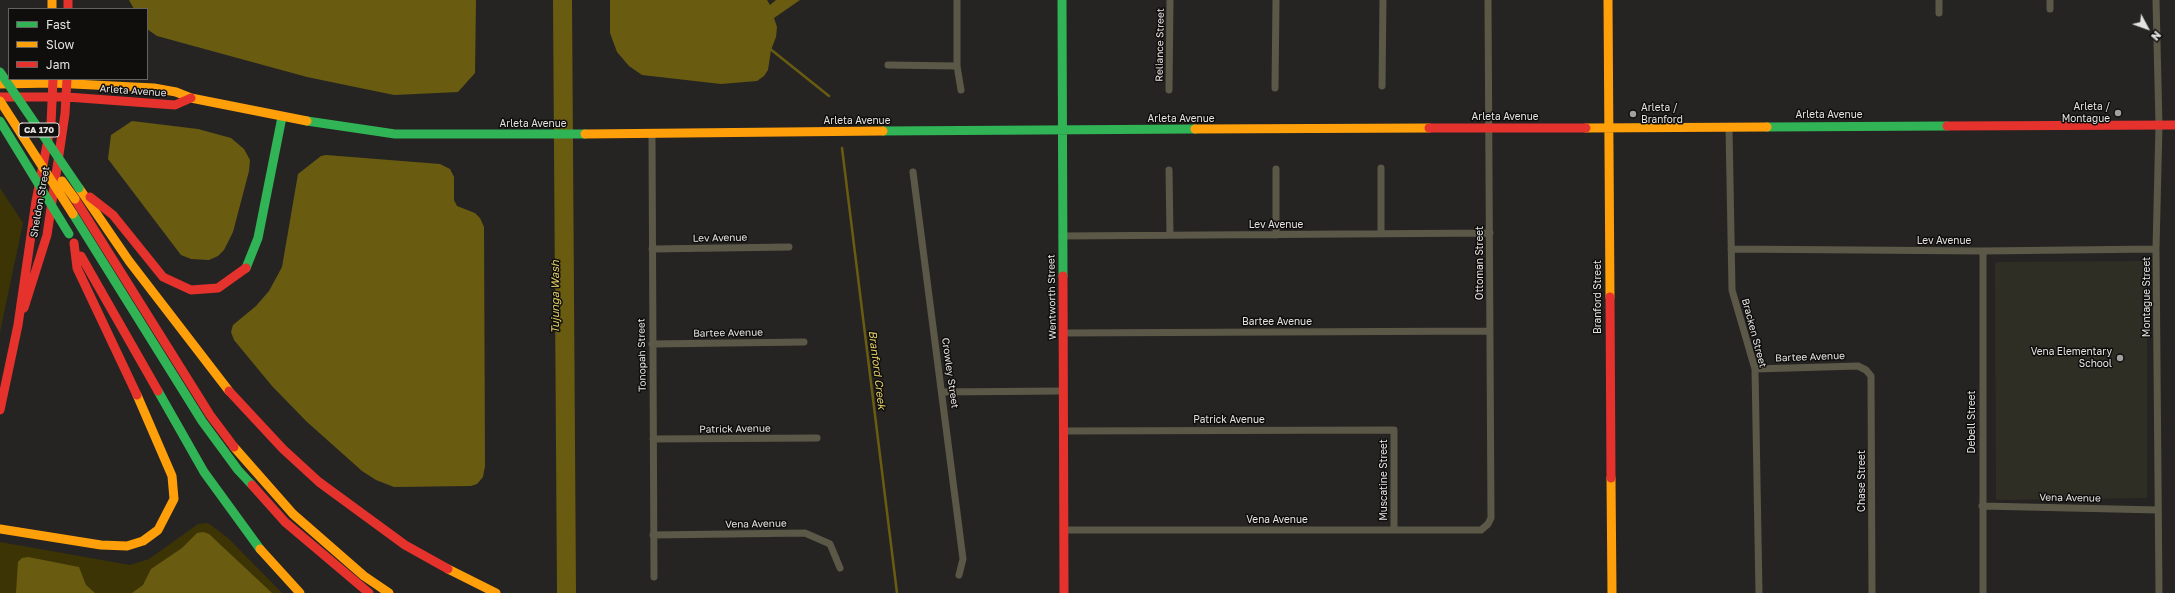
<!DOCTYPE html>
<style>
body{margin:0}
#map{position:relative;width:2175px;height:593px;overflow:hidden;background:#252422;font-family:"Golos Text",sans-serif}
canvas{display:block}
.legend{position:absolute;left:8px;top:8px;width:140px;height:72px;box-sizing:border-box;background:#0f0e0d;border:1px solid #646362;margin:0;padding:5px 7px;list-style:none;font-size:12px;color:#e4e3e1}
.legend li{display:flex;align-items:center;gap:8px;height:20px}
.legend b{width:20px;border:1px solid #646362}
.north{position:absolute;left:2127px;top:8px;width:40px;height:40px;-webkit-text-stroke:3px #0f0e0d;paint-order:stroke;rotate:131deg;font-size:11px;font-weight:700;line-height:16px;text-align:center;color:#e4e3e1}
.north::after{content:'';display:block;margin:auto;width:14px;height:18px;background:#e4e3e1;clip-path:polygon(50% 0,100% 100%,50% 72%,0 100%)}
</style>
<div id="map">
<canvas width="2175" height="593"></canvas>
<ul class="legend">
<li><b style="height:5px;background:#30b455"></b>Fast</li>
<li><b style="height:5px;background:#ff9f0a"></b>Slow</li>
<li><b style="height:5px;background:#e5322d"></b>Jam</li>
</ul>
<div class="north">N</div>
</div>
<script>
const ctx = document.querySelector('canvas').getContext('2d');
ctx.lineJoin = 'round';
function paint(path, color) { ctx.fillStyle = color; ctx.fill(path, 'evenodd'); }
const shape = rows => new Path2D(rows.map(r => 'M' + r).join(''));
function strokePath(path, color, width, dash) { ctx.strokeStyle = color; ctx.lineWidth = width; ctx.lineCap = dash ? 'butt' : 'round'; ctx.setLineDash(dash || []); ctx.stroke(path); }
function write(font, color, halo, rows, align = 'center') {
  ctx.font = font + ' "Golos Text",sans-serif'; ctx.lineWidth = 3; ctx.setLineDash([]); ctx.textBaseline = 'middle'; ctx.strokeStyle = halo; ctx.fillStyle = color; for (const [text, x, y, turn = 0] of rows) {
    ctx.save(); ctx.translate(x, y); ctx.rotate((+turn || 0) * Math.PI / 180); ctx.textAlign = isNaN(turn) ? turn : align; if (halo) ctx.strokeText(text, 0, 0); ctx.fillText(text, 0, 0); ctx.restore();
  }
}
const built = shape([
 [2143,261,2147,266,2147,498,1999,500,1996,499,1995,264,1998,262]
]);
const green = shape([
 [0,188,23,223,0,332],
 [208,523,228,538,282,593,0,593,0,542,130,565,149,559,198,524]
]);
const water = shape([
 [129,0,476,0,475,73,458,92,394,95,307,77,157,36,147,29,147,9,134,9],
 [553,0,572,0,576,593,557,593],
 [610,0,767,0,770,5,776,0,800,0,774,18,777,27,776,37,771,50,768,70,764,76,757,81,721,84,642,75,629,66,617,52,610,33],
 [132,121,198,129,231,138,244,149,250,160,249,171,233,232,224,250,218,256,209,260,191,259,181,255,108,159,111,135],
 [326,155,440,164,450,169,454,177,454,200,457,206,475,213,480,218,484,227,485,466,483,477,477,484,471,486,394,487,376,480,362,471,306,421,272,386,234,340,231,332,233,325,256,306,269,291,282,267,298,174,321,156],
 [203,532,209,534,272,593,132,593,143,585,151,569,182,548,197,533],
 [28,557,79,567,86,585,95,593,16,593,18,562,22,558]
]);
const stream = shape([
 [769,48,829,96],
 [842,148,897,593]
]);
const street = shape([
 [957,0,957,66,961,90],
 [2050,0,2050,9],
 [2156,0,2159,125,2156,249,2159,593],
 [1939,13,1939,0],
 [888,65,957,66],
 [1382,86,1383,0],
 [1275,88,1276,0],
 [1169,90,1170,0],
 [1729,127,1732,290,1755,369,1759,593],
 [652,134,654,577],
 [1381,168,1381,234],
 [1169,170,1170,235],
 [913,172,963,559,959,575],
 [1276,235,1276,169],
 [1062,236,1490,233],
 [652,249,789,247],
 [1731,249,1983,251,2156,249],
 [1983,251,1983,593],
 [1063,333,1490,331],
 [652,344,804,342],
 [1755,369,1858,366,1866,370,1871,376,1872,593],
 [942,392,1062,391],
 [1064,431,1394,430,1394,530],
 [653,439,817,438],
 [1982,506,2158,510],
 [1065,530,1481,530,1488,524,1491,518,1488,0],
 [653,535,805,533,830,544,840,568]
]);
const fast = shape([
 [1062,0,1063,276],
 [307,121,395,134,585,134],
 [1767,127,1947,126],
 [883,131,1195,129],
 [73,214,202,421,238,470,252,485],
 [246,268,258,238,282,117],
 [158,391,204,472,260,549]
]);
const slow = shape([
 [52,0,52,9],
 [1608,0,1610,297],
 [0,84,53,83,154,88,176,92,191,98,307,121],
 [1586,128,1767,127],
 [1195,129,1429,128],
 [585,134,883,131],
 [79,188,129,261,229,391],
 [234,447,293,514,364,576,389,593],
 [1611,478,1612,593],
 [0,529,101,545,127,546,143,541,158,530,174,499,172,476,137,395],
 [260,549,300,593],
 [448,569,496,593]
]);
const jam = shape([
 [68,0,68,9],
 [0,97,67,97,175,105,191,98],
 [1947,126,2175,125],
 [1429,128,1586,128],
 [90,197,113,215,163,277,191,290,218,288,246,268],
 [75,199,210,415,234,447],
 [74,243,77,268,137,395],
 [81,256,158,391],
 [1063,276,1064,593],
 [1610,297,1611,478],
 [24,308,47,235,65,114,67,79],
 [229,391,283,449,319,482,405,545,448,569],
 [0,410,18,325,36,201,51,124,53,79],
 [252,485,285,522,369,593]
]);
const fastBridge = shape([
 [0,72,79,188],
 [0,121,69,234]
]);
const slowBridge = shape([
 [0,101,73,214],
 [62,181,75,199]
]);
const markers = [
 [2118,113,4,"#a1a09e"],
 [1633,114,4,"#a1a09e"],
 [2120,358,4,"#a1a09e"]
];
const shields = [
 [39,130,40]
];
const shieldNames = [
 ["CA 170",39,130]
];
const streetNames = [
 ["Reliance Street",1160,45,-89],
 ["Arleta Avenue",133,91,4],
 ["Arleta Avenue",1829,115],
 ["Arleta Avenue",1505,117],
 ["Arleta Avenue",1181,119],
 ["Arleta Avenue",857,121],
 ["Arleta Avenue",533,124],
 ["Sheldon Street",40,202,-80],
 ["Lev Avenue",1276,225],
 ["Lev Avenue",720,238,-1],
 ["Lev Avenue",1944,241],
 ["Ottoman Street",1480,263,-90],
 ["Wentworth Street",1052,297,-91],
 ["Branford Street",1598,297,-90],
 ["Montague Street",2147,297,-90],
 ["Bartee Avenue",1277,322],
 ["Bartee Avenue",728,333,-1],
 ["Bracken Street",1754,333,75],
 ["Tonopah Street",642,355,-91],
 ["Bartee Avenue",1810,357,-2],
 ["Crowley Street",950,373,82],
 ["Patrick Avenue",1229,420],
 ["Debell Street",1972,422,-90],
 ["Patrick Avenue",735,429,-1],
 ["Muscatine Street",1384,480,-90],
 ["Chase Street",1862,481,-90],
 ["Vena Avenue",2070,498,1],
 ["Vena Avenue",1277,520],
 ["Vena Avenue",756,524,-1]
];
const poiNames = [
 ["Arleta /",2110,107],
 ["Montague",2110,119],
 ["Arleta /",1641,108,"left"],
 ["Branford",1641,120,"left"],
 ["Vena Elementary",2112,352],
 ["School",2112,364]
];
const waterNames = [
 ["Tujunga Wash",556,297,-90],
 ["Branford Creek",877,370,83]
];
paint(built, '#2f2e25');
paint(green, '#3d3405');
paint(water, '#695c11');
strokePath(stream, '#695c11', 2.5);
strokePath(street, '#5b5848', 7);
strokePath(fast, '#30b455', 9);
strokePath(slow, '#ff9f0a', 9);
strokePath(jam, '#e5322d', 9);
strokePath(fastBridge, '#30b455', 9);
strokePath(slowBridge, '#ff9f0a', 9);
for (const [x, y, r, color] of markers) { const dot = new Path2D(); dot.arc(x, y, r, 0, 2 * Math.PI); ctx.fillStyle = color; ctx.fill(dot); strokePath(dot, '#0f0e0d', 1.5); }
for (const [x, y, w] of shields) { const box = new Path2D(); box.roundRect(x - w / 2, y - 7, w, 14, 3); ctx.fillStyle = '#0f0e0d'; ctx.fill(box); strokePath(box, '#e4e3e1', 1); }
write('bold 9px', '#e4e3e1', null, shieldNames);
write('10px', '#e4e3e1', '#0f0e0d', streetNames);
write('10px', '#e4e3e1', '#0f0e0d', poiNames, 'right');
write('italic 11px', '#e2cd65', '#0f0e0d', waterNames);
</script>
